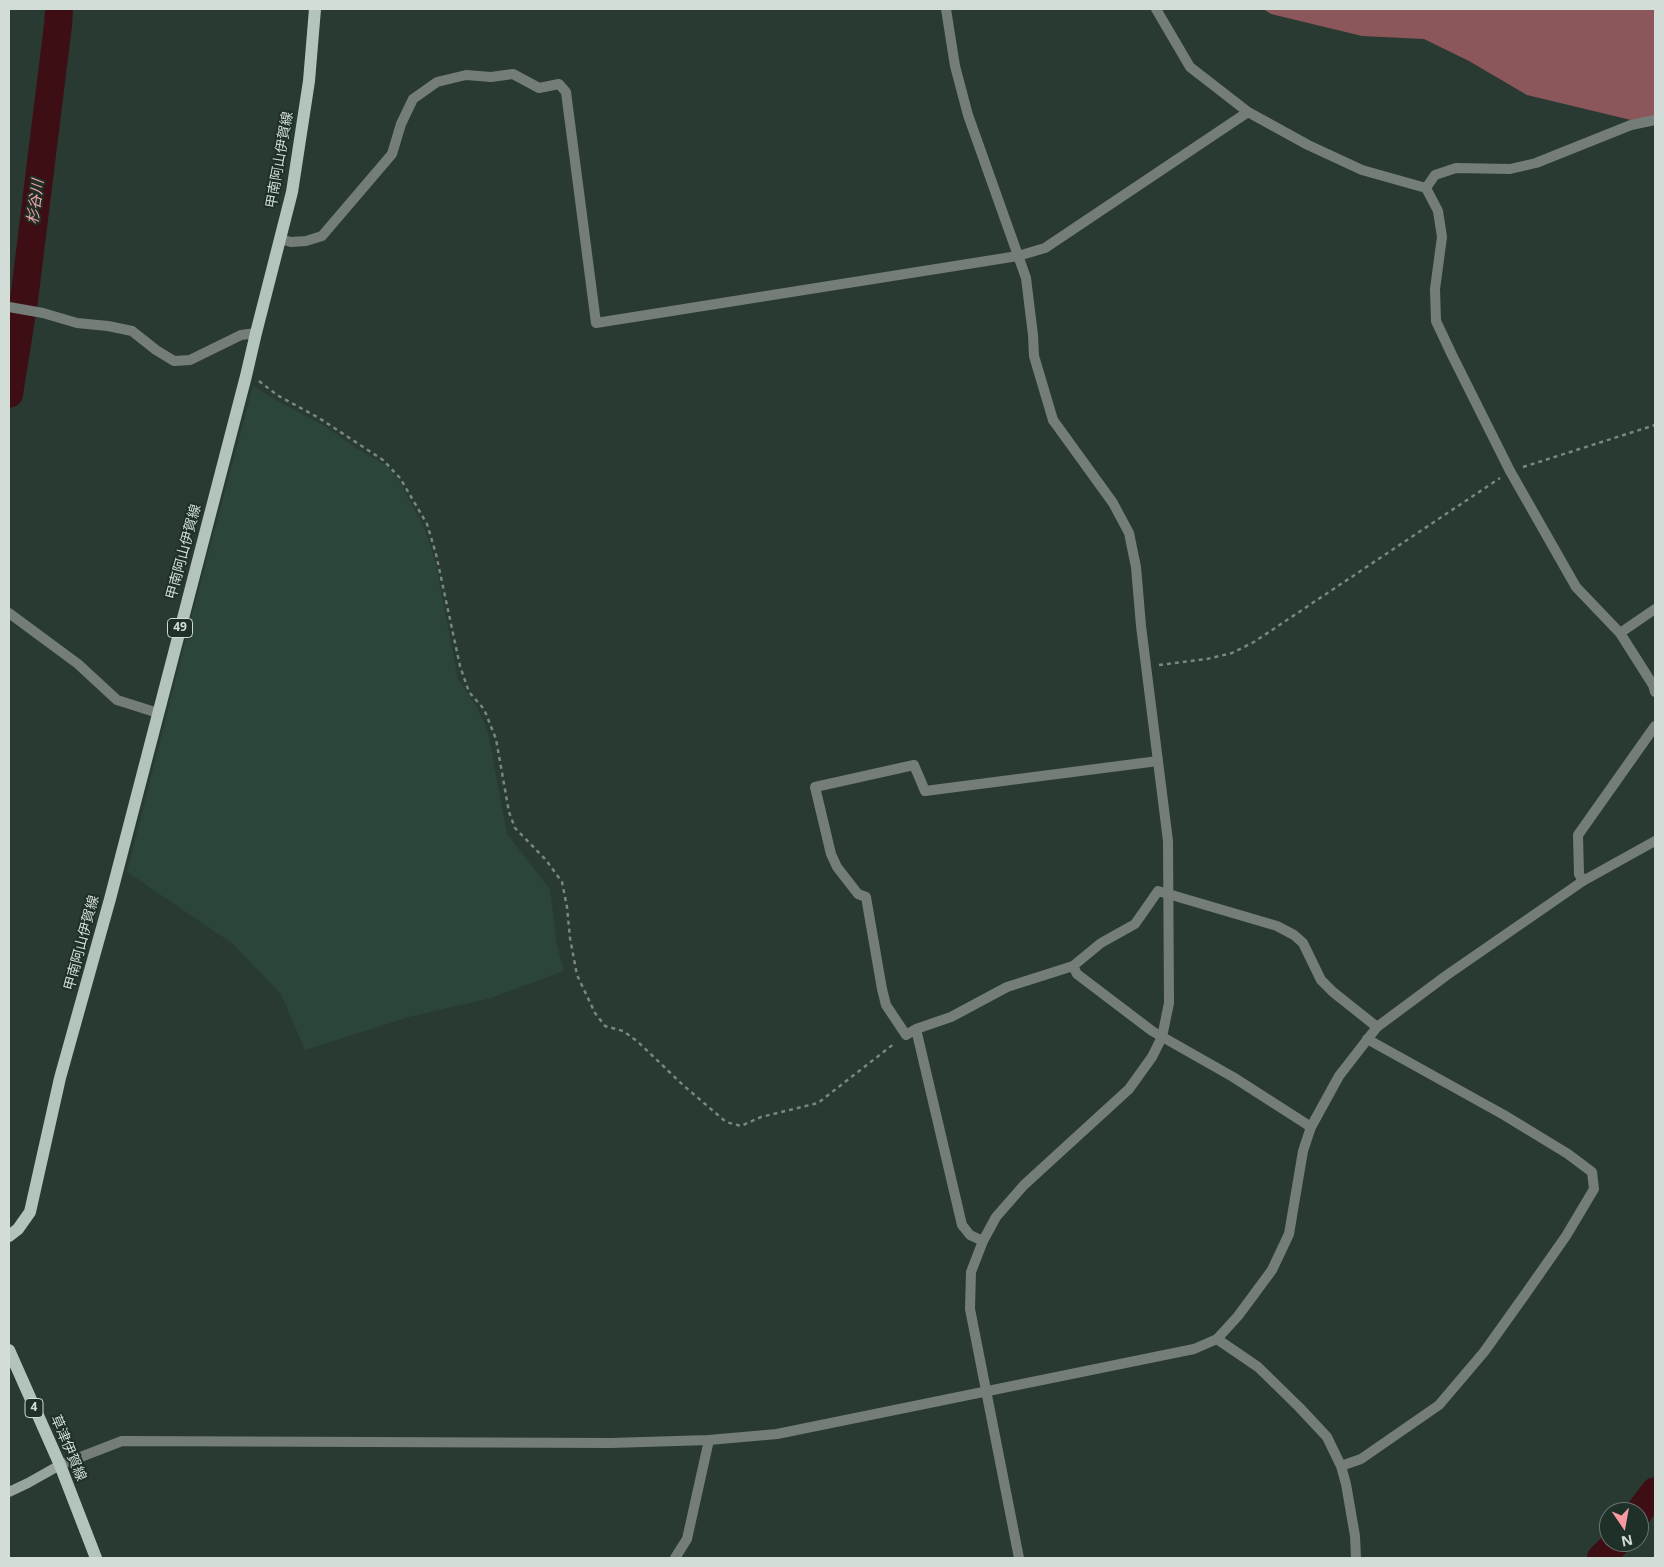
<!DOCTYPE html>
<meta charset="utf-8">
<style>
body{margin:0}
#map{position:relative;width:1664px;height:1567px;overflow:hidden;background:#293a33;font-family:"Noto Sans",sans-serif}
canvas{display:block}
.frame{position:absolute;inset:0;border:10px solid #d3ddd8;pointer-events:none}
.north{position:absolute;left:1599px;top:1502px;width:50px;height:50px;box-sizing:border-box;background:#1f3029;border:1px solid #67756f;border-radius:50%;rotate:168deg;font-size:14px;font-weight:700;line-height:20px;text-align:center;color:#d3ddd8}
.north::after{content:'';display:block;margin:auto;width:18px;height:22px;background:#f49aa0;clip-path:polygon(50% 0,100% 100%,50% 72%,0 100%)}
</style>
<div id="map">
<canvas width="1664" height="1567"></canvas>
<div class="frame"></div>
<div class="north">N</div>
</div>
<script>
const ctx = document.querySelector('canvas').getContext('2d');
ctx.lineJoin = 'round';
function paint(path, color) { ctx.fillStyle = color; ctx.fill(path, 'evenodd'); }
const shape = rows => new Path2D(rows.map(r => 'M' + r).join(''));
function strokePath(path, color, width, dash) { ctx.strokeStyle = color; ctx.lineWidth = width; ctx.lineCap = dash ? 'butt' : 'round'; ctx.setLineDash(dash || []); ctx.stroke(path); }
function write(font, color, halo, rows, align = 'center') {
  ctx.font = font + ' "Noto Sans","Noto Sans JP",sans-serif'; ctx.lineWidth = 4; ctx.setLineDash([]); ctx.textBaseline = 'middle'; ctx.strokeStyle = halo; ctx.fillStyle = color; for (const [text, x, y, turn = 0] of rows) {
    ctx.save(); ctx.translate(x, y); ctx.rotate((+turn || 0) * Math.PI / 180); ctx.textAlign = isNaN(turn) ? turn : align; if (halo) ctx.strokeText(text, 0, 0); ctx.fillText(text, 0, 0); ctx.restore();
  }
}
const built = shape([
 [253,386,281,403,325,426,356,448,386,465,399,480,425,530,435,560,458,679,478,709,488,732,507,834,550,889,557,946,564,971,491,998,409,1017,305,1050,281,994,233,944,127,872,188,630]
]);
const forest = shape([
 [1263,9,1655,9,1655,121,1631,120,1527,95,1469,61,1424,39,1362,36,1271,14]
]);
const river = shape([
 [9,394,24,300,58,25,59,9],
 [1639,1512,1655,1491],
 [1601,1558,1617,1542]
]);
const path = shape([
 [259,381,277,395,319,418,383,460,400,478,427,524,436,554,460,666,469,692,484,709,496,739,509,812,515,828,546,860,562,882,567,907,570,938,577,975,595,1013,605,1026,623,1031,637,1041,683,1085,726,1122,741,1126,761,1117,818,1103,895,1043],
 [1523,467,1655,425],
 [1159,665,1207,659,1232,653,1254,642,1500,478]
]);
const minor = shape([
 [946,9,955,66,968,115,1026,278,1033,335,1034,356,1053,420],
 [1156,9,1190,67,1248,112,1308,145,1362,170,1426,188,1438,211,1442,237,1435,289,1436,321,1452,355,1510,471,1576,587,1620,633,1653,685,1655,692],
 [1426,188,1435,175,1456,168,1510,169,1536,163,1631,125,1655,120],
 [280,239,291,242,306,241,322,236,392,154,401,124,413,99,437,82,466,75,491,77,513,74,539,88,559,84,566,92,596,323,1018,256,1045,248,1248,112],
 [9,307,43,313,77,323,108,326,132,331,156,350,174,361,190,360,241,335,256,333],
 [9,613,78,664,117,700,158,713],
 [1620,633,1655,609],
 [1158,761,925,791,914,765,815,787,831,854,837,867,858,894,866,897,882,989,886,1005,906,1035,916,1029,951,1017,1007,987,1073,966,1101,943,1135,924,1158,891,1277,926,1294,935,1303,943,1321,980,1333,992,1377,1027],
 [1583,881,1579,874,1578,835,1655,726],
 [1073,966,1077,974,1152,1031,1233,1077,1311,1127],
 [916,1029,962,1225,970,1235,983,1241],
 [1217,1339,1258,1367,1299,1407,1327,1437,1341,1466,1346,1484,1355,1536,1356,1558],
 [1341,1466,1361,1459,1439,1405,1484,1352,1524,1296,1566,1236,1594,1189,1592,1172,1568,1154,1504,1115,1367,1039],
 [675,1558,687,1539,709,1440]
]);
const tertiary = shape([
 [60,1465,122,1441,611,1443,709,1440,777,1434,1194,1349,1217,1339,1238,1316,1272,1270,1289,1234,1303,1151,1311,1127,1339,1076,1377,1027,1447,975,1583,881,1655,841],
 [1019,1558,970,1309,971,1272,983,1241,996,1217,1024,1185,1129,1089,1152,1057,1162,1037,1169,1003,1168,841,1141,626,1136,567,1129,533,1113,503,1053,420]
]);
const secondary = shape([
 [9,1492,28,1483,60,1465]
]);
const primary = shape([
 [9,1236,18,1229,30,1212,60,1078,110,899,246,376,256,333,292,192,309,81,315,9],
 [9,1350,60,1465,96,1558]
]);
const shields = [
 [180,628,25],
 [34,1408,18]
];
const shieldNames = [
 ["49",180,628],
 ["4",34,1408]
];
const streetNames = [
 ["甲南阿山伊賀線",280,160,-80],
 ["甲南阿山伊賀線",184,552,-75],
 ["甲南阿山伊賀線",82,943,-75],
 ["草津伊賀線",68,1448,67]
];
const waterNames = [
 ["杉谷川",36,202,-83]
];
paint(built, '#2c453b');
paint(forest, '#8c575a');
strokePath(river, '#3d0f15', 28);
strokePath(path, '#798781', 2.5, [4, 4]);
strokePath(minor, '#757d79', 10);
strokePath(tertiary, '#757d79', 10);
strokePath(secondary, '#98a59f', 10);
strokePath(primary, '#b3c4bc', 12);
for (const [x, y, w] of shields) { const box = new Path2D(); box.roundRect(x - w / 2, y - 9.5, w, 19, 4); ctx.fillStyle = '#1f3029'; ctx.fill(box); strokePath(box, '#d3ddd8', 1); }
write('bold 12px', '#d3ddd8', null, shieldNames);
write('14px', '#d3ddd8', '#1f3029', streetNames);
write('italic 15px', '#faa5aa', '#1f3029', waterNames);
</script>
